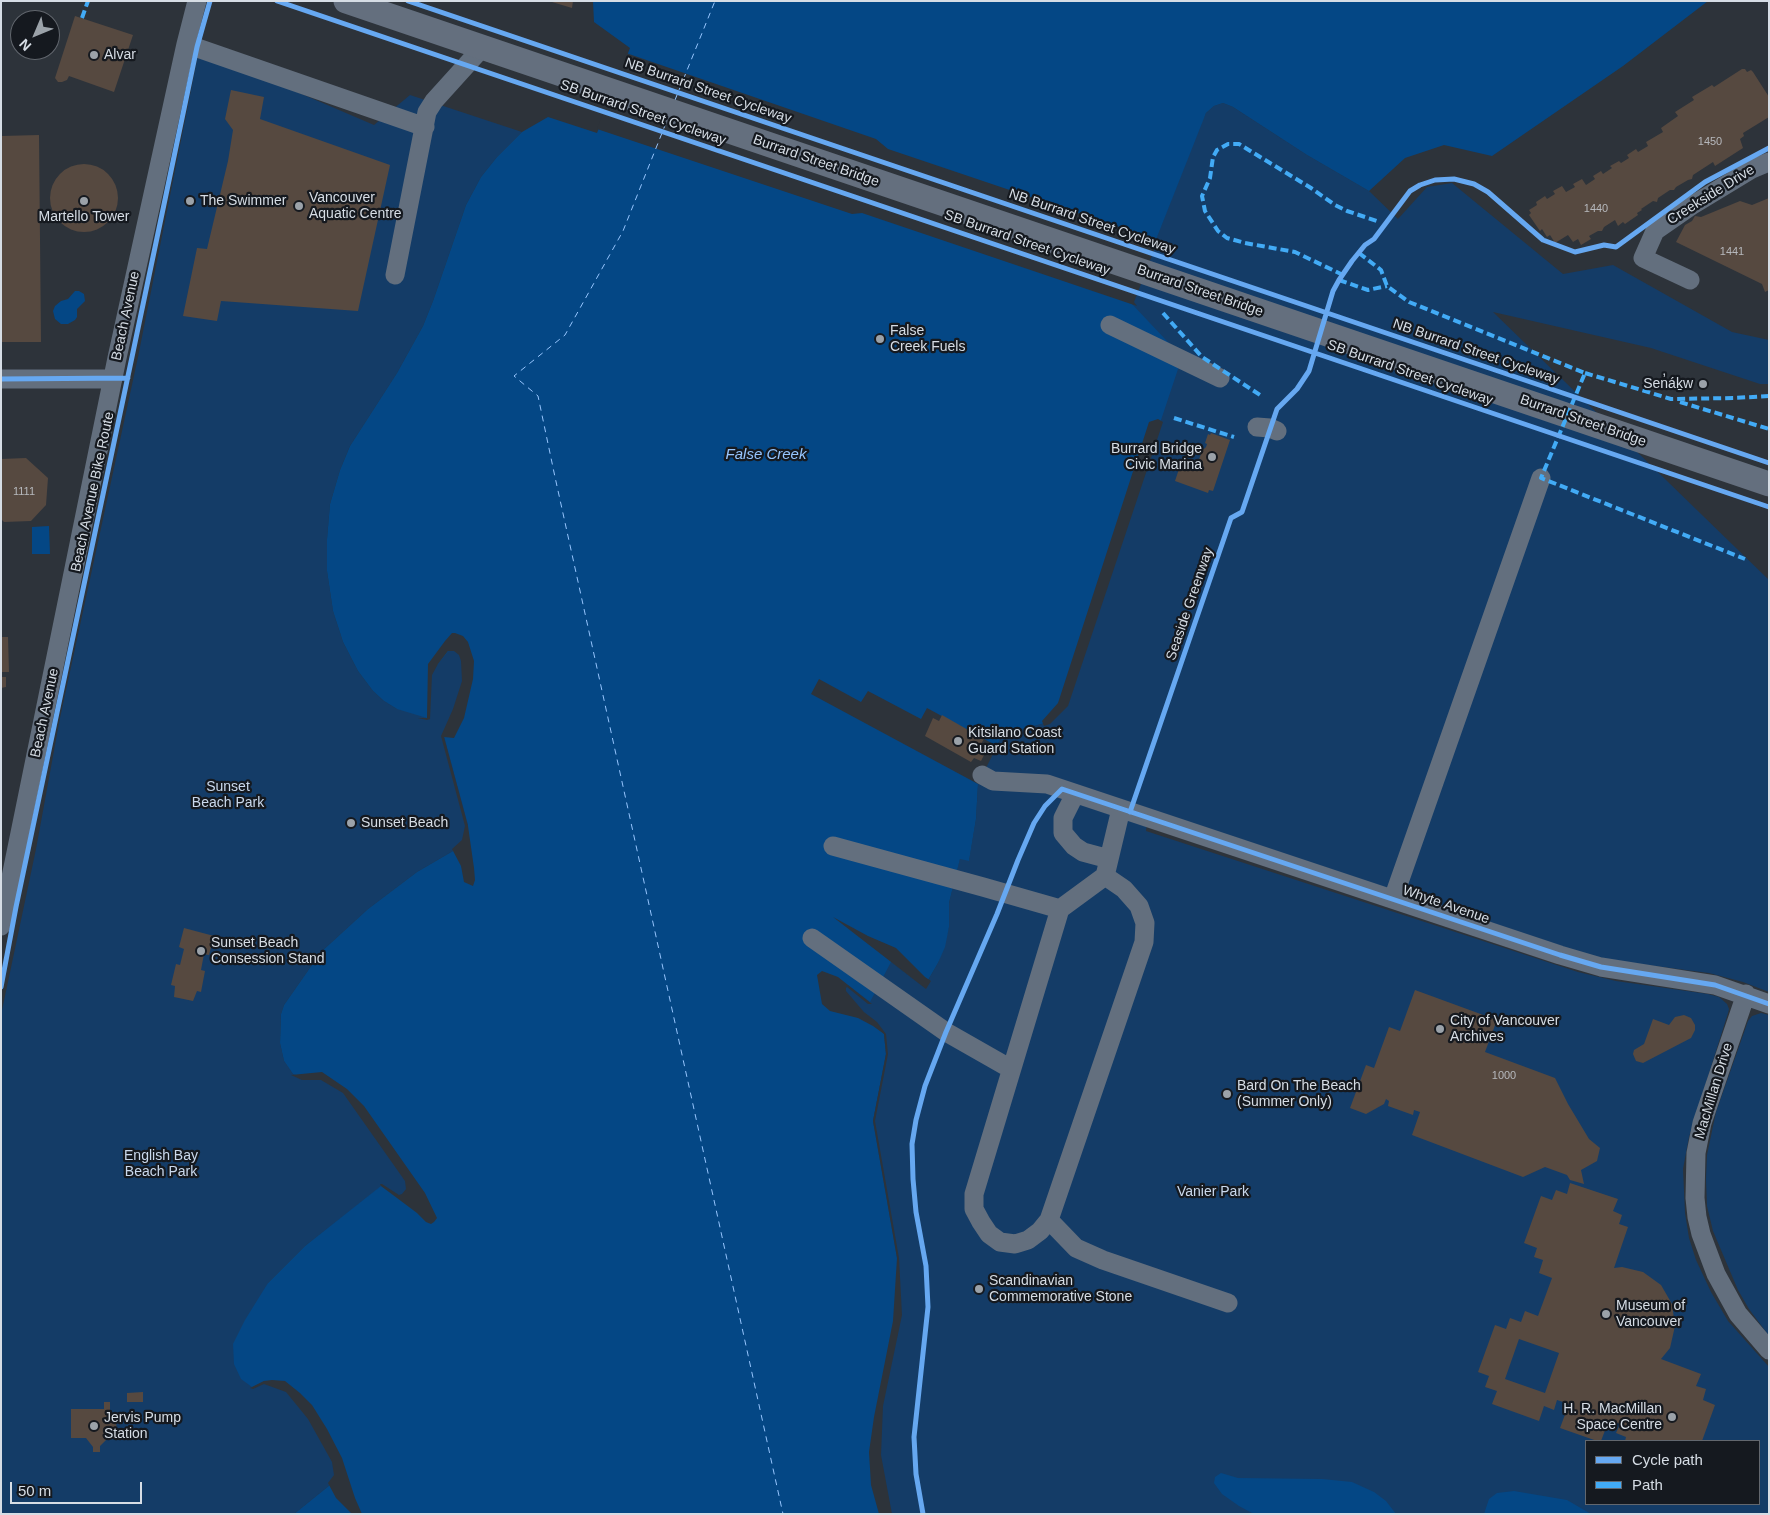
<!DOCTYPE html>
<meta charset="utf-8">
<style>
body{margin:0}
#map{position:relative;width:1770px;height:1515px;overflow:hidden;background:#2d333a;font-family:Arial,sans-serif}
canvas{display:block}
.frame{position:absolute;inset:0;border:2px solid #d6dde5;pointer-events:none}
.legend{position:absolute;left:1585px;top:1440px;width:175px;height:65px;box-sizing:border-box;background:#15191f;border:1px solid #62676e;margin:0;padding:6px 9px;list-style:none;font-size:15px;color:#d6dde5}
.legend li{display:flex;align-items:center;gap:10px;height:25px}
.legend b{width:25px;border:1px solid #62676e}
.north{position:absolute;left:10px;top:10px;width:50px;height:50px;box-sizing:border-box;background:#15191f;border:1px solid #62676e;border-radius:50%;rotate:225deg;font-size:14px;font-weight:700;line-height:20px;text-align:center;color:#d6dde5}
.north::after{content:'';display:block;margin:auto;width:18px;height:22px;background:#9ba2a9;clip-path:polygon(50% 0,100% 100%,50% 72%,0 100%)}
.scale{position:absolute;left:10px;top:1482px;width:132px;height:22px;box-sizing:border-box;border:2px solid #d6dde5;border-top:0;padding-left:6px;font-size:15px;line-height:18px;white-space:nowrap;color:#d6dde5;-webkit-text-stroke:4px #15191f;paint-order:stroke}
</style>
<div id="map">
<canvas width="1770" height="1515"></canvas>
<div class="frame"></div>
<ul class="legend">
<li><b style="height:6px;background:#66a8f1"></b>Cycle path</li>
<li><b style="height:6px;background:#42abf6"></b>Path</li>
</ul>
<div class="north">N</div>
<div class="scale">50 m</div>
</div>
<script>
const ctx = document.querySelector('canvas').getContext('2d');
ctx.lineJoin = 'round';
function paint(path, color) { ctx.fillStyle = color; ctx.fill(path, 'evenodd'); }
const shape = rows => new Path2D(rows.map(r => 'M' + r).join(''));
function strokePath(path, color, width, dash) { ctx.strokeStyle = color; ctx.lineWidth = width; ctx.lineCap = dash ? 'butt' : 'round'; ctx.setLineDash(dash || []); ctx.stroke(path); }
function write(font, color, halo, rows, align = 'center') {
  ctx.font = font + ' Arial,sans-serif'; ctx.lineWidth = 4.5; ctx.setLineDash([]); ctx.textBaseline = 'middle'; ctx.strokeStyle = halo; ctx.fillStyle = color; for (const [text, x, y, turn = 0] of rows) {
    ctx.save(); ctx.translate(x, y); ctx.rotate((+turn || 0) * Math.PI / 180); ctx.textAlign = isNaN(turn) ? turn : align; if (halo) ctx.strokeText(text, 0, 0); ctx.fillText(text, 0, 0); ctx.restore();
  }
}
const green = shape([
 [199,50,374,125,410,95,522,132,497,157,481,177,466,205,433,301,423,326,397,373,350,446,340,470,330,504,327,539,327,571,333,611,343,642,358,671,373,691,384,701,397,709,430,674,447,649,455,648,464,660,468,826,464,841,453,851,417,872,368,909,321,952,284,1005,281,1014,280,1043,284,1061,293,1074,321,1078,345,1091,408,1180,408,1190,398,1197,381,1187,305,1246,268,1283,264,1381,287,1390,310,1417,335,1461,336,1475,330,1485,294,1514,1,1514,1,1015,36,849,60,718,138,357],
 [1223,103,1233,107,1307,155,1369,191,1398,219,1427,187,1452,183,1563,274,1613,265,1732,332,1769,340,1769,384,1760,384,1651,348,1493,312,1769,580,1769,992,1743,982,1709,973,1616,961,1583,954,1149,809,1146,831,1578,972,1616,981,1708,994,1719,997,1727,1004,1729,1009,1728,1013,1689,1137,1683,1169,1685,1213,1689,1238,1696,1260,1711,1292,1728,1321,1769,1367,1769,1514,889,1514,878,1455,873,1121,886,1054,884,1034,849,997,843,987,891,962,924,987,938,963,949,927,949,903,960,858,969,860,976,819,978,784,1003,734,1049,722,1131,303,1201,123,1206,113,1214,106],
 [1586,1441,1759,1441,1759,1504,1586,1504],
 [1761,1013,1769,1015,1769,1336,1749,1309,1738,1290,1713,1231,1707,1206,1706,1179,1707,1155,1716,1112,1748,1021,1752,1016]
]);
const water = shape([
 [593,1,1708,1,1623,66,1492,156,1444,145,1405,158,1369,191,1307,155,1233,107,1223,103,1214,106,1206,113,1131,303,1182,357,1066,705,1049,722,1003,734,978,784,976,819,969,861,960,859,949,903,949,927,945,947,938,963,924,987,891,962,870,1002,848,985,843,989,884,1034,886,1054,873,1121,897,1258,899,1315,881,1406,878,1455,889,1514,294,1514,330,1485,336,1475,335,1461,310,1417,287,1390,264,1381,252,1387,241,1379,234,1364,233,1344,245,1320,268,1283,305,1246,381,1186,398,1197,408,1190,408,1180,345,1091,321,1078,303,1078,293,1074,284,1061,280,1043,281,1014,284,1005,321,952,368,909,417,872,453,851,464,841,468,825,444,736,464,681,461,654,451,648,430,674,427,718,397,709,384,701,373,691,358,671,343,642,333,611,327,571,327,539,330,504,340,470,350,446,397,373,423,326,433,301,466,205,481,177,497,157,522,132,548,117,597,133,630,48,594,22],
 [75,291,79,291,84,294,85,301,77,309,77,317,75,320,68,324,61,324,55,319,53,311,55,306,61,301,68,299],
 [49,526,50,554,32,554,32,527],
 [1221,1473,1238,1478,1322,1479,1352,1482,1374,1492,1386,1501,1396,1514,1254,1514,1239,1506,1222,1494,1214,1483,1215,1477],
 [1514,1491,1567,1500,1591,1514,1484,1514,1489,1499,1497,1493]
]);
const pier = shape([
 [626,53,876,139,888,149,1158,240,1134,302,1137,306,862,213,852,214,597,129],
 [1158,419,1163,422,1068,706,1050,724,1044,726,1042,721,1058,703,1149,422],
 [452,633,455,633,463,636,468,642,474,661,473,679,464,718,454,738,444,737,468,826,474,868,475,880,473,886,464,882,461,866,452,849,462,840,465,826,441,736,453,709,462,681,461,661,459,655,454,651,448,651,438,664,432,675,430,719,427,720,418,718,427,718,428,664,445,641],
 [819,679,861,702,868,691,921,719,927,708,997,746,978,784,811,694],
 [833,917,868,936,896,948,925,977,931,981,926,989],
 [822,971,838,977,872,1004,868,1004,847,987,846,988,846,991,864,1012,877,1022,886,1034,888,1054,875,1121,899,1258,902,1315,883,1406,881,1455,892,1514,879,1514,871,1485,869,1452,874,1417,893,1321,897,1258,873,1121,886,1054,884,1034,873,1026,858,1018,830,1011,822,1004,817,975],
 [322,1072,347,1089,364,1106,425,1193,437,1218,434,1222,431,1224,426,1222,417,1213,381,1186,380,1184,382,1184,399,1195,402,1194,406,1189,405,1181,343,1093,321,1080,302,1080,291,1075],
 [272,1380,285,1381,300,1393,312,1405,327,1429,342,1458,355,1498,362,1514,352,1514,336,1498,328,1483,334,1475,332,1462,308,1419,286,1392,264,1384,253,1389,250,1388,264,1381]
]);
const ferry = shape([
 [675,100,715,1],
 [666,123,623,231,565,335,514,376,538,396,555,477,783,1514]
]);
const building = shape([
 [573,1,572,8,552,2,552,1],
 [75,16,133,35,114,92,69,76,67,80,62,82,58,82,55,78],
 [1742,69,1745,69,1747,72,1751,70,1753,72,1769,97,1769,117,1743,133,1744,136,1740,139,1743,148,1715,166,1713,162,1693,175,1692,179,1688,180,1676,187,1674,190,1670,190,1658,198,1657,202,1653,201,1641,209,1642,210,1637,213,1638,215,1625,224,1623,222,1618,226,1615,220,1604,227,1602,231,1598,231,1589,236,1591,239,1581,245,1578,239,1573,242,1568,235,1555,243,1550,235,1547,237,1542,229,1540,231,1529,215,1531,213,1529,210,1537,205,1536,202,1545,196,1547,199,1555,194,1553,191,1562,186,1566,192,1575,187,1573,184,1582,179,1586,185,1595,179,1593,176,1601,171,1603,174,1612,168,1610,166,1619,161,1621,163,1629,158,1627,155,1636,149,1638,152,1648,146,1646,142,1663,132,1661,128,1678,116,1675,112,1694,100,1692,97,1712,85,1714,87],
 [231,90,264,97,260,119,390,165,358,311,221,301,217,321,183,316,197,248,207,249,228,161,233,130,225,119],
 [39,135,41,342,1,342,1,136],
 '50 198a34 34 0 1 1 68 0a34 34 0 1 1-68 0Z',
 [1769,198,1769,290,1765,292,1762,284,1676,242,1685,225,1692,221,1695,216,1701,217,1740,201,1752,205],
 [1211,433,1230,440,1213,491,1209,490,1208,493,1175,481,1180,466,1195,471,1203,448,1204,449,1206,447,1207,444,1205,443,1208,434,1210,435],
 [26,458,48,478,46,505,31,521,4,522,1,519,1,459],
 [1,637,8,637,9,672,1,672],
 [1,677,6,677,6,687,1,688],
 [942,715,984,739,981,744,988,747,981,761,974,758,971,762,925,736,933,718,939,721],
 [184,928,214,936,209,955,204,954,201,970,205,971,201,992,197,991,193,1001,174,997,175,986,171,985,176,964,180,965,184,949,179,947],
 [1415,990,1497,1020,1485,1052,1555,1078,1568,1104,1589,1139,1600,1148,1597,1161,1581,1170,1584,1184,1570,1180,1567,1175,1545,1167,1523,1177,1412,1135,1420,1112,1414,1110,1413,1115,1388,1106,1389,1101,1386,1099,1384,1104,1366,1114,1350,1108,1366,1065,1374,1068,1389,1027,1400,1031],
 [1684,1015,1691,1018,1695,1025,1695,1030,1691,1038,1643,1063,1636,1061,1633,1054,1634,1050,1644,1044,1653,1019,1669,1025,1675,1017],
 [1570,1183,1618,1199,1613,1211,1622,1215,1619,1224,1628,1227,1614,1268,1622,1267,1643,1272,1661,1285,1672,1304,1675,1326,1670,1348,1661,1359,1701,1374,1696,1386,1706,1389,1703,1400,1715,1405,1702,1441,1625,1441,1626,1437,1616,1433,1620,1424,1609,1420,1601,1441,1597,1441,1560,1428,1569,1404,1557,1400,1554,1410,1544,1406,1539,1421,1492,1404,1497,1391,1485,1387,1489,1376,1478,1372,1495,1325,1506,1329,1510,1318,1521,1322,1525,1311,1538,1316,1552,1278,1539,1273,1543,1260,1534,1257,1537,1248,1524,1243,1541,1196,1552,1200,1556,1190,1567,1194],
 [1519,1339,1559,1353,1545,1393,1505,1379],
 [143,1392,143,1402,127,1402,127,1393],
 [104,1402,110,1402,110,1422,116,1422,117,1431,111,1431,110,1439,107,1439,100,1446,100,1452,93,1452,93,1447,86,1438,71,1438,71,1409,104,1409]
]);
const minor = shape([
 [186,44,425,127],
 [395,275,427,112,434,101,481,49,495,54],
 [1690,280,1643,258,1655,231,1691,206,1752,169,1769,162],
 [1110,325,1220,378],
 [1,379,113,379],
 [1257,427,1270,428,1277,431],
 [982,775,993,781,1047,784,1560,955,1601,967,1715,985,1769,1004],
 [1075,794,1063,818,1063,833,1074,846,1083,852,1109,859],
 [833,846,983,887,1060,909],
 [1105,876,1124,889,1139,906,1145,923,1144,942,1049,1220,1040,1231,1028,1240,1015,1244,1000,1242,989,1234,981,1222,974,1209,974,1194,1060,909,1105,876,1121,809],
 [1393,899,1541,478],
 [1,926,117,358,186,44,197,1],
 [812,938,946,1032,1011,1069],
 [1746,994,1702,1123,1696,1153,1695,1198,1697,1217,1701,1234,1716,1274,1738,1314,1769,1350],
 [1049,1220,1076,1248,1103,1260,1228,1303]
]);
const major = shape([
 [346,1,1769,484]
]);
const quiet = shape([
 [82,18,88,1],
 [1359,253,1381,270,1387,286,1409,302,1585,373,1541,478,1745,559],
 [1343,275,1295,252,1245,243,1227,238,1218,231,1205,211,1202,196,1210,178,1213,157,1217,150,1228,144,1239,144,1311,188,1335,205,1347,211,1377,221],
 [1339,280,1368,290,1387,286],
 [1163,313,1202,357,1260,395],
 [1585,373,1671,399,1734,398,1769,396],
 [1680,402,1769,429],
 [1174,418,1234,437]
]);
const cycleway = shape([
 [277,1,1769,507],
 [408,1,1769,463],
 [1,379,128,378],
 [1130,812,1231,518,1242,512,1277,409,1297,389,1309,371,1333,291,1339,280,1352,261,1365,245,1374,239,1410,191,1420,185,1435,180,1454,179,1474,184,1488,192,1543,240,1575,252,1604,245,1616,247,1705,182,1769,148],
 [1,987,16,907,132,357,197,47,210,1],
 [923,1514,916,1474,914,1437,928,1307,926,1266,916,1212,913,1179,912,1144,916,1120,925,1086,946,1032,997,914,1018,860,1034,823,1045,806,1062,789,1560,955,1601,967,1715,985,1769,1004]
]);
const markers = [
 [94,55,5,"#9ba2a9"],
 [84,201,5,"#9ba2a9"],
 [190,201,5,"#9ba2a9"],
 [299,206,5,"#9ba2a9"],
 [880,339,5,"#9ba2a9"],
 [1703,384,5,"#9ba2a9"],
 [1212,457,5,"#9ba2a9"],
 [958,741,5,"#9ba2a9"],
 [351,823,5,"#9ba2a9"],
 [201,951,5,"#9ba2a9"],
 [1440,1029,5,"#9ba2a9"],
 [1227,1094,5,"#9ba2a9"],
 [979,1289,5,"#9ba2a9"],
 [1606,1314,5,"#9ba2a9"],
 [1672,1417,5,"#9ba2a9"],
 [94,1426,5,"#9ba2a9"]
];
const numberNames = [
 ["1450",1710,142],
 ["1440",1596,209],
 ["1441",1732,252],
 ["1111",24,492],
 ["1000",1504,1076]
];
const poiNames = [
 ["Alvar",104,55],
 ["Vancouver",309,198],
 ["Aquatic Centre",309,214],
 ["The Swimmer",200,201],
 ["Martello Tower",84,217,"center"],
 ["False",890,331],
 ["Creek Fuels",890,347],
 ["Sen̓áḵw",1693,384,"right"],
 ["Burrard Bridge",1202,449,"right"],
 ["Civic Marina",1202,465,"right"],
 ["Kitsilano Coast",968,733],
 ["Guard Station",968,749],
 ["Sunset Beach",361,823],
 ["Sunset Beach",211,943],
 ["Consession Stand",211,959],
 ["City of Vancouver",1450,1021],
 ["Archives",1450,1037],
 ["Bard On The Beach",1237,1086],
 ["(Summer Only)",1237,1102],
 ["Scandinavian",989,1281],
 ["Commemorative Stone",989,1297],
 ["Museum of",1616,1306],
 ["Vancouver",1616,1322],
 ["H. R. MacMillan",1662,1409,"right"],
 ["Space Centre",1662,1425,"right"],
 ["Jervis Pump",104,1418],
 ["Station",104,1434]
];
const streetNames = [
 ["NB Burrard Street Cycleway",708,91,19],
 ["SB Burrard Street Cycleway",643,113,19],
 ["Burrard Street Bridge",816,161,19],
 ["Creekside Drive",1711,195,-32],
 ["NB Burrard Street Cycleway",1092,222,19],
 ["SB Burrard Street Cycleway",1027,243,19],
 ["Burrard Street Bridge",1200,291,19],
 ["Beach Avenue",126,316,-78],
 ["NB Burrard Street Cycleway",1476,352,19],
 ["SB Burrard Street Cycleway",1410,373,19],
 ["Burrard Street Bridge",1583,421,19],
 ["Beach Avenue Bike Route",93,492,-78],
 ["Seaside Greenway",1190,604,-71],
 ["Beach Avenue",45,713,-78],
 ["Whyte Avenue",1446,905,19],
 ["MacMillan Drive",1714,1091,-73]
];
const parkNames = [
 ["Sunset",228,787],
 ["Beach Park",228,803],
 ["English Bay",161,1156],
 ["Beach Park",161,1172],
 ["Vanier Park",1213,1192]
];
const waterNames = [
 ["False Creek",766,455]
];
paint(green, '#143c67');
paint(water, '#044785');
paint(pier, '#2d333a');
strokePath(ferry, '#96c5fe', 1, [6, 5]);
paint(building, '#564940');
strokePath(minor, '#636f7e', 19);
strokePath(major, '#646f7e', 25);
strokePath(quiet, '#42abf6', 4, [8, 4]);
strokePath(cycleway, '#66a8f1', 5);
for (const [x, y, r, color] of markers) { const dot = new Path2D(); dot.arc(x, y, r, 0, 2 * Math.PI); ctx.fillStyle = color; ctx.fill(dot); strokePath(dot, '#15191f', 2); }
write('11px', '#b6b8bc', null, numberNames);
write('14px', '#d6dde5', '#15191f', poiNames, 'left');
write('14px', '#d6dde5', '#15191f', streetNames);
write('14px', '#cad9ed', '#15191f', parkNames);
write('italic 15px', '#96c5fe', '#15191f', waterNames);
</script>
